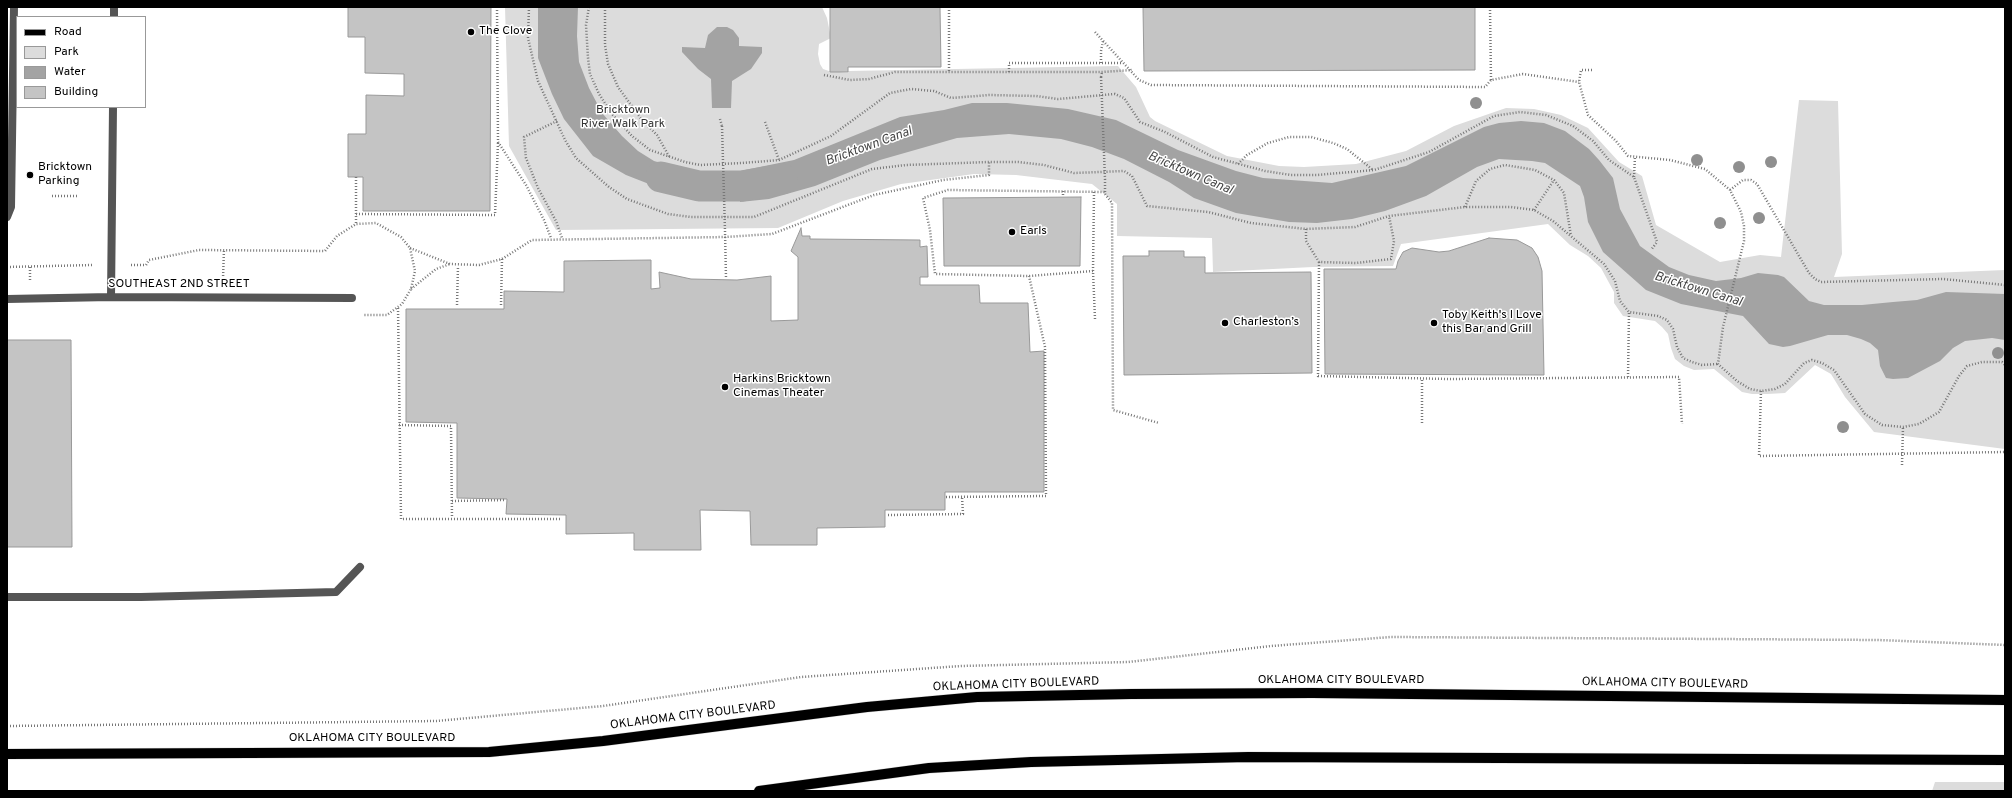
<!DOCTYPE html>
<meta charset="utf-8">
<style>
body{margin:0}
#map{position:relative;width:2012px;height:798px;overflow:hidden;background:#fff;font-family:Overpass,sans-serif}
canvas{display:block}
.frame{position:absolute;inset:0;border:8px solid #000;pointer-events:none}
.legend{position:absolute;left:16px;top:16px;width:130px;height:92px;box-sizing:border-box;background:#fff;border:1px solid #999;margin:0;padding:5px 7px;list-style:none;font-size:12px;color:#000}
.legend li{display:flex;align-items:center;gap:8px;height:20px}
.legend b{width:20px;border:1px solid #999}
</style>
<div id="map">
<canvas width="2012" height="798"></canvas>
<div class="frame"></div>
<ul class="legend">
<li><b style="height:5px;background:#000"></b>Road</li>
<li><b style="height:11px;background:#dcdcdc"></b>Park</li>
<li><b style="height:11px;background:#a3a3a3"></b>Water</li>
<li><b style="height:11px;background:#c4c4c4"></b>Building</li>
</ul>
</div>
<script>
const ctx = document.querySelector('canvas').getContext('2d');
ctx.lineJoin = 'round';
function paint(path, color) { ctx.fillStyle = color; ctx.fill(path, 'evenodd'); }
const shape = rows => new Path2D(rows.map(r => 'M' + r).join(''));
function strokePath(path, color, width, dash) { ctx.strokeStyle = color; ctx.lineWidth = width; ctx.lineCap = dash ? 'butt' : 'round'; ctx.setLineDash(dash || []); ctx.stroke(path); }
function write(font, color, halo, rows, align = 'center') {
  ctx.font = font + ' Overpass,sans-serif'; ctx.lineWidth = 3; ctx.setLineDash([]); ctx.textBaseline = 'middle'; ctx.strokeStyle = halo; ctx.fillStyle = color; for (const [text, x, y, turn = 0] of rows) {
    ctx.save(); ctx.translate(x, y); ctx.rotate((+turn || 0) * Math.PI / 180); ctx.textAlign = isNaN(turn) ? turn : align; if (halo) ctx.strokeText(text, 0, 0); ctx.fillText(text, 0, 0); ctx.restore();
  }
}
const green = shape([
 [505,7,822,7,827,18,831,38,819,44,818,54,820,64,823,69,829,71,848,73,848,71,1118,66,1136,87,1150,117,1155,121,1227,156,1279,166,1304,167,1356,164,1406,151,1454,126,1506,108,1534,109,1561,115,1588,128,1619,162,1642,176,1656,225,1720,262,1760,255,1781,257,1799,100,1838,101,1842,254,1834,277,2005,270,2005,449,1874,432,1845,397,1831,374,1815,365,1785,393,1767,394,1752,394,1742,392,1714,369,1694,370,1684,366,1675,359,1671,348,1668,334,1662,327,1655,321,1623,316,1614,303,1614,292,1601,268,1588,256,1570,245,1548,224,1401,244,1393,266,1313,267,1213,272,1212,238,1117,236,1117,204,1092,184,1016,175,974,174,901,184,843,201,778,228,556,230,509,146],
 [1935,782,2005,782,2005,791,1932,791]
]);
const water = shape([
 [538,7,578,7,577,36,579,62,589,88,602,113,622,136,638,151,654,161,702,175,702,201,672,193,626,175,593,156,564,119,552,94,538,58],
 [717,27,727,27,733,30,739,38,739,46,762,47,762,53,751,69,732,81,731,108,712,108,711,79,698,69,682,52,682,47,705,48,708,35],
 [972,103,1007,103,1068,109,1116,120,1178,150,1236,171,1263,178,1332,183,1406,166,1484,127,1499,123,1521,121,1544,123,1565,131,1589,149,1599,160,1613,178,1620,209,1640,246,1669,267,1689,275,1716,281,1741,278,1758,273,1778,275,1784,277,1809,301,1824,305,1862,305,1893,302,1917,300,1946,292,2005,294,2005,340,1992,338,1965,341,1953,348,1940,361,1908,378,1893,379,1886,378,1880,366,1878,350,1870,343,1861,339,1847,335,1828,335,1790,346,1783,347,1769,344,1743,316,1681,304,1646,290,1603,252,1588,222,1584,197,1580,186,1545,163,1532,161,1499,159,1477,167,1426,196,1385,211,1352,219,1317,223,1289,222,1236,213,1194,198,1169,182,1124,159,1092,147,1061,139,1009,134,957,138,880,160,815,186,769,199,740,202,740,171,794,160,900,117,944,110]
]);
const canal = shape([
 [661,177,699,186,742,186,782,179]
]);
const building = shape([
 [348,7,491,7,490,211,363,211,363,177,348,177,348,134,366,134,366,95,404,96,404,74,365,73,365,37,348,37,348,7],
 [830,7,940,7,941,67,848,67,848,72,830,72,830,7],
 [1143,7,1475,7,1475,70,1144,71,1143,7],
 [1081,197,1080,266,944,266,943,198,1081,197],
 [801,228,802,236,810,236,810,239,920,240,920,247,927,246,928,277,920,277,920,285,979,285,980,303,1028,303,1030,352,1044,351,1044,492,945,492,945,510,885,510,885,527,817,528,817,545,751,545,750,511,700,510,701,550,634,550,634,533,566,534,566,515,506,514,507,499,457,498,457,423,406,422,406,309,504,309,504,291,564,292,564,261,651,260,651,289,660,288,659,272,691,279,737,280,771,276,771,321,798,320,798,257,791,251,801,228],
 [1489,238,1517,240,1532,248,1538,257,1542,271,1544,375,1325,374,1324,269,1396,269,1398,261,1403,252,1412,248,1439,252,1449,251,1489,238],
 [1149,251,1184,251,1184,257,1205,257,1205,273,1311,272,1312,373,1124,375,1123,256,1149,256,1149,251],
 [7,340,71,340,72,547,7,547,7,340]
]);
const path = shape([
 [497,7,498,142,526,185,544,220,551,238],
 [529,7,528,38,538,81,565,140,576,158,609,187,627,199,668,214,691,217,754,217,872,169,906,165,989,162,1018,162,1044,165,1074,173,1124,171,1132,176,1147,206,1208,212,1251,223,1306,229,1355,227,1389,216,1465,207,1511,207,1534,210,1553,221,1604,264,1615,281,1620,301,1629,312,1658,316,1667,320,1673,329,1677,347,1683,358,1692,362,1702,365,1718,364],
 [589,7,586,25,588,58,590,74,599,94,612,114,632,136,650,150,685,162,700,165,742,163,779,160,831,136,890,93,911,89,934,91,951,98,989,95,1036,96,1058,99,1115,94,1124,98,1140,122,1165,132,1213,157,1265,171,1291,175,1317,175,1374,170,1429,152,1494,116,1520,112,1546,115,1573,126,1593,141,1609,160,1634,177,1657,242,1651,250],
 [605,7,605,45,608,64,618,87,642,120,657,135,670,158],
 [949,7,949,72],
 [1490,7,1491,80],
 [1095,32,1139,80,1151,85,1485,87,1491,80,1523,74,1579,82],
 [1101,63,1101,51,1103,41],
 [1592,70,1581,70,1579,82,1588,115,1616,141,1628,156,1670,160,1705,169,1730,190,1741,212,1744,226,1744,241,1723,327,1718,364,1737,381,1750,389,1761,391,1775,389,1785,384,1804,363,1812,360,1822,363,1834,370,1865,414,1882,425,1903,427,1919,424,1939,412,1959,376,1967,366,1982,362,2002,362,2005,365],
 [1009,72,1009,63,1122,63],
 [824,75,850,80,869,79,895,72,1102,72,1132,70],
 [1101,77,1102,72],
 [720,119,722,126],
 [557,121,524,137,526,158,538,188,556,221,562,238],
 [765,122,779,160],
 [1238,164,1247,155,1268,143,1289,137,1311,137,1333,143,1347,149,1373,170],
 [356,177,356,224],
 [1634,177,1635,157],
 [1105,179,1105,194,1112,203,1113,410,1159,423],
 [1730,190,1743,180,1751,180,1757,184,1809,273,1815,279,1821,282,1943,279,2005,285],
 [1063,191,1063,197],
 [1094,192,1093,271,1095,319],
 [52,196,78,196],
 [1465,207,1476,181,1490,169,1505,165,1535,170,1554,180,1564,193,1571,236],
 [1534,210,1554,180],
 [356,214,495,215,498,143],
 [1306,229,1306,241,1319,262,1356,263,1391,259,1394,241,1389,216],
 [725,231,726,278],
 [410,248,450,264,479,265,502,259,532,240,725,237,772,234,874,195,943,180,989,175,989,162],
 [1319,262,1318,376,1448,379,1679,377,1682,424],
 [131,265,146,265,149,260,199,250,325,251,337,236,356,224,376,223,401,237,410,248,415,271,411,289,402,304,387,315,363,315],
 [7,267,92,265],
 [1093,271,1029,276,935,274,930,230,923,198,948,190,1105,192],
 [223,279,224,249],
 [30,280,30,267],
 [411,289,436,269,450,264],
 [457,305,458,266],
 [501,305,502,259],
 [398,308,401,519,560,519],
 [1628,377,1629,312],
 [1761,391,1759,456,2005,452],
 [1422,423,1422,379],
 [399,425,451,426,452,518],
 [1902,465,1903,427],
 [946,497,1046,496,1045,347,1029,276],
 [452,501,505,500],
 [888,515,963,514,962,497],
 [7,726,436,721,603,706,801,677,961,666,1128,662,1271,646,1391,637,1878,640,2005,645]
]);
const service = shape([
 [7,217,11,207,14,7],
 [7,597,141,597,336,592,360,567]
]);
const minor = shape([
 [114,17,114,7],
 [111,297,113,107],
 [7,299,111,297,352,298]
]);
const primary = shape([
 [7,754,489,752,603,741,867,707,977,697,1131,694,1312,693,2005,700],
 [759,791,929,768,1031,762,1248,757,2005,760]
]);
const pathBridge = shape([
 [1101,77,1105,179],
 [722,126,725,231]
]);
const trees = [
 [1476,103],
 [1697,160],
 [1771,162],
 [1739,167],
 [1759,218],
 [1720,223],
 [1998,353],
 [1843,427]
];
const markers = [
 [471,32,4,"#000"],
 [30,175,4,"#000"],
 [1012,232,4,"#000"],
 [1225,323,4,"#000"],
 [1434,323,4,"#000"],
 [725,387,4,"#000"]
];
const poiNames = [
 ["The Clove",479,32],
 ["Bricktown",38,168],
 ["Parking",38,182],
 ["Earls",1020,232],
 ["Toby Keith's I Love",1442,316],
 ["this Bar and Grill",1442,330],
 ["Charleston’s",1233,323],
 ["Harkins Bricktown",733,380],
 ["Cinemas Theater",733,394]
];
const parkNames = [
 ["Bricktown",623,111],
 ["River Walk Park",623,125]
];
const streetNames = [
 ["SOUTHEAST 2ND STREET",179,285],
 ["OKLAHOMA CITY BOULEVARD",1341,681],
 ["OKLAHOMA CITY BOULEVARD",1665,684,1],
 ["OKLAHOMA CITY BOULEVARD",1016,685,-2],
 ["OKLAHOMA CITY BOULEVARD",693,716,-7],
 ["OKLAHOMA CITY BOULEVARD",372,739]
];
const waterNames = [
 ["Bricktown Canal",869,147,-20],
 ["Bricktown Canal",1190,174,23],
 ["Bricktown Canal",1698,290,17]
];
paint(green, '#dcdcdc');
paint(water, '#a3a3a3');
strokePath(canal, '#a3a3a3', 31);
paint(building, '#c4c4c4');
strokePath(building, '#999', 1);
strokePath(primary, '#dbdbdb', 11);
strokePath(path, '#777', 2.5, [1, 2]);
strokePath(service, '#555', 8);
strokePath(minor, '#555', 8);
strokePath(primary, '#000', 10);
strokePath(pathBridge, '#777', 2.5, [1, 2]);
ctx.fillStyle = '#8f8f8f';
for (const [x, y] of trees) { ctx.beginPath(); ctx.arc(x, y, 6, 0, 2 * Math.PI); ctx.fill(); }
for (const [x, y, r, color] of markers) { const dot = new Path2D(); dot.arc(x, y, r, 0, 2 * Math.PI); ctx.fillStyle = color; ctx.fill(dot); strokePath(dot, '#fff', 1.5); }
write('12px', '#000', '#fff', poiNames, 'left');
write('12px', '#333', '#fff', parkNames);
write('12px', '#000', '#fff', streetNames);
write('italic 13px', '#444', '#fff', waterNames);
</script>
